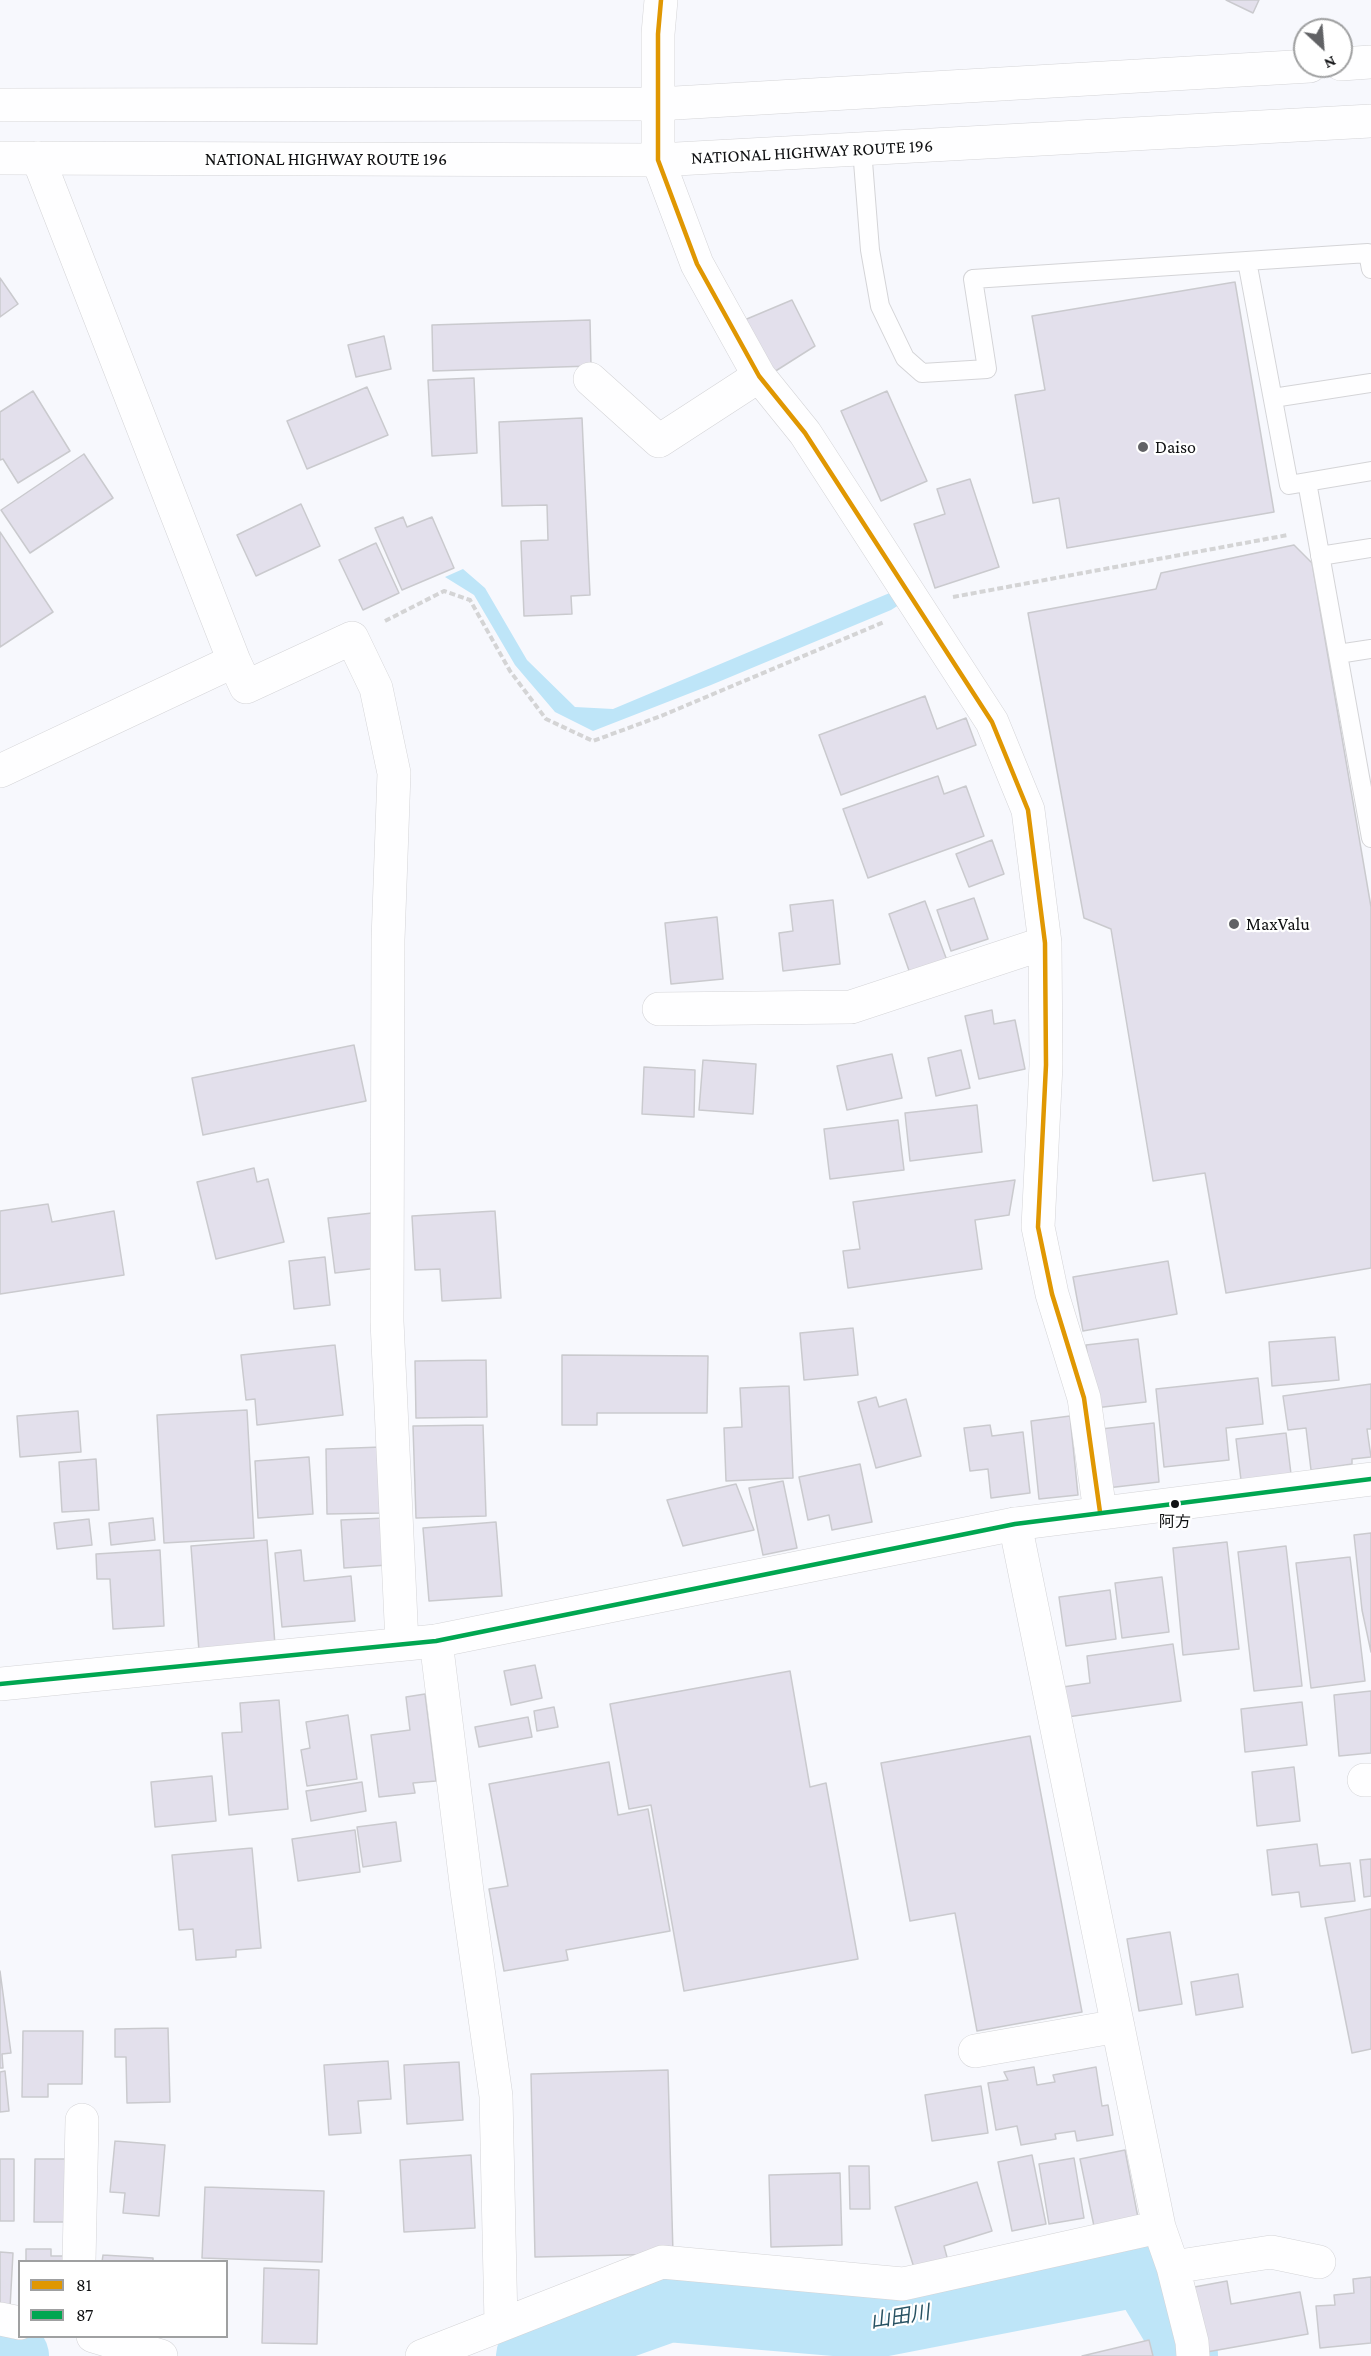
<!DOCTYPE html>
<meta charset="utf-8">
<style>
body{margin:0}
#map{position:relative;width:1371px;height:2356px;overflow:hidden;background:#f7f8fd;font-family:"Crimson Pro",serif}
canvas{display:block}
.legend{position:absolute;left:18px;top:2260px;width:210px;height:78px;box-sizing:border-box;background:#fff;border:2px solid #9fa0a1;margin:0;padding:8px 10px;list-style:none;font-size:18px;color:#101113}
.legend li{display:flex;align-items:center;gap:12px;height:30px}
.legend b{width:30px;border:2px solid #9fa0a1}
.north{position:absolute;left:1293px;top:18px;width:60px;height:60px;box-sizing:border-box;background:#fff;border:2px solid #9fa0a1;border-radius:50%;rotate:154deg;font-size:16px;font-weight:700;line-height:24px;text-align:center;color:#101113}
.north::after{content:'';display:block;margin:auto;width:21px;height:27px;background:#616265;clip-path:polygon(50% 0,100% 100%,50% 72%,0 100%)}
</style>
<div id="map">
<canvas width="1371" height="2356"></canvas>
<ul class="legend">
<li><b style="height:8px;background:#e09702"></b>81</li>
<li><b style="height:8px;background:#00a651"></b>87</li>
</ul>
<div class="north">N</div>
</div>
<script>
const ctx = document.querySelector('canvas').getContext('2d');
ctx.lineJoin = 'round';
function paint(path, color) { ctx.fillStyle = color; ctx.fill(path, 'evenodd'); }
const shape = rows => new Path2D(rows.map(r => 'M' + r).join(''));
function strokePath(path, color, width, dash) { ctx.strokeStyle = color; ctx.lineWidth = width; ctx.lineCap = dash ? 'butt' : 'round'; ctx.setLineDash(dash || []); ctx.stroke(path); }
function write(font, color, halo, rows, align = 'center') {
  ctx.font = font + ' "Crimson Pro","Noto Sans JP",serif'; ctx.lineWidth = 4.5; ctx.setLineDash([]); ctx.textBaseline = 'middle'; ctx.strokeStyle = halo; ctx.fillStyle = color; for (const [text, x, y, turn = 0] of rows) {
    ctx.save(); ctx.translate(x, y); ctx.rotate((+turn || 0) * Math.PI / 180); ctx.textAlign = isNaN(turn) ? turn : align; if (halo) ctx.strokeText(text, 0, 0); ctx.fillText(text, 0, 0); ctx.restore();
  }
}
const water = shape([
 [463,569,485,588,527,660,575,707,613,709,892,592,902,603,891,610,711,685,593,731,555,712,515,665,474,595,445,577]
]);
const river = shape([
 [0,2353,14,2356],
 [531,2356,669,2307,870,2324,1143,2271,1182,2336,1183,2356]
]);
const building = shape([
 [1226,0,1259,0,1253,13,1226,0],
 [0,278,18,304,0,317,0,278],
 [1235,282,1274,512,1067,548,1059,498,1033,503,1015,395,1045,390,1032,316,1235,282],
 [792,300,815,346,774,372,742,321,792,300],
 [590,320,591,366,433,371,432,325,590,320],
 [384,336,391,369,356,377,348,345,384,336],
 [474,378,477,453,432,456,428,380,474,378],
 [367,387,388,435,307,469,287,421,367,387],
 [33,391,70,451,18,483,3,459,0,460,0,412,33,391],
 [887,391,927,481,881,501,841,411,887,391],
 [582,418,590,595,571,596,572,614,524,616,521,541,548,540,547,505,502,506,499,422,582,418],
 [84,454,113,498,30,553,1,510,84,454],
 [970,479,999,567,935,588,914,524,945,514,937,489,970,479],
 [301,504,320,546,256,576,237,535,301,504],
 [403,517,407,527,432,517,454,568,402,590,375,528,403,517],
 [0,532,53,612,0,647,0,532],
 [376,543,399,593,363,610,339,560,376,543],
 [1294,545,1312,563,1371,907,1371,1268,1226,1293,1205,1173,1153,1181,1111,929,1084,918,1028,613,1156,589,1161,573,1294,545],
 [925,696,937,729,966,718,976,745,841,795,819,735,925,696],
 [938,776,944,794,966,786,984,836,868,878,843,809,938,776],
 [992,840,1004,874,969,887,956,854,992,840],
 [974,898,988,939,951,951,937,910,974,898],
 [833,900,840,964,783,971,779,933,793,931,790,905,833,900],
 [925,901,949,966,912,979,889,914,925,901],
 [717,917,723,979,671,984,665,923,717,917],
 [992,1010,994,1024,1015,1020,1025,1069,979,1079,965,1016,992,1010],
 [354,1045,366,1101,203,1135,192,1078,354,1045],
 [961,1050,970,1088,936,1096,928,1058,961,1050],
 [892,1054,902,1098,847,1110,837,1066,892,1054],
 [703,1060,756,1064,753,1114,699,1110,703,1060],
 [644,1067,695,1070,694,1117,642,1114,644,1067],
 [977,1105,982,1152,910,1161,905,1113,977,1105],
 [898,1120,904,1170,830,1179,824,1129,898,1120],
 [254,1168,257,1182,268,1179,284,1242,216,1259,197,1182,254,1168],
 [1015,1180,1009,1215,975,1220,982,1269,848,1288,843,1251,860,1249,853,1202,1015,1180],
 [48,1204,52,1222,114,1211,124,1275,0,1294,0,1211,48,1204],
 [495,1211,501,1298,442,1301,440,1269,415,1270,412,1216,495,1211],
 [372,1213,378,1268,335,1273,328,1218,372,1213],
 [325,1257,330,1305,294,1309,289,1261,325,1257],
 [1168,1261,1177,1314,1083,1331,1073,1277,1168,1261],
 [853,1328,858,1375,804,1380,800,1333,853,1328],
 [1335,1337,1339,1380,1272,1386,1269,1342,1335,1337],
 [1138,1339,1146,1402,1095,1408,1086,1345,1138,1339],
 [335,1345,343,1415,257,1425,255,1399,246,1400,241,1355,335,1345],
 [562,1355,708,1356,707,1413,597,1413,597,1425,562,1425,562,1355],
 [486,1360,487,1417,416,1418,415,1361,486,1360],
 [1258,1378,1263,1424,1226,1428,1229,1460,1164,1467,1156,1389,1258,1378],
 [1371,1384,1371,1429,1367,1429,1371,1457,1352,1459,1352,1464,1311,1470,1306,1428,1288,1430,1283,1396,1371,1384],
 [789,1386,793,1478,726,1481,724,1428,742,1427,740,1388,789,1386],
 [876,1397,879,1407,906,1399,921,1456,876,1468,858,1402,876,1397],
 [247,1410,254,1538,164,1543,157,1415,247,1410],
 [78,1411,81,1452,20,1457,17,1416,78,1411],
 [1070,1416,1078,1495,1039,1499,1031,1421,1070,1416],
 [1154,1423,1159,1482,1107,1488,1101,1429,1154,1423],
 [483,1425,486,1516,416,1518,413,1426,483,1425],
 [990,1425,992,1436,1023,1432,1030,1493,991,1498,988,1469,970,1471,964,1428,990,1425],
 [1286,1433,1291,1474,1241,1480,1236,1439,1286,1433],
 [382,1447,384,1513,327,1514,326,1449,382,1447],
 [309,1457,313,1514,258,1518,255,1461,309,1457],
 [96,1459,99,1510,62,1512,59,1462,96,1459],
 [860,1464,872,1522,832,1530,829,1515,808,1520,799,1477,860,1464],
 [783,1481,797,1548,763,1555,749,1488,783,1481],
 [736,1484,754,1530,683,1546,667,1500,736,1484],
 [153,1518,155,1540,111,1545,109,1523,153,1518],
 [385,1518,388,1565,344,1568,341,1520,385,1518],
 [89,1519,92,1545,57,1549,54,1523,89,1519],
 [496,1522,502,1596,429,1601,423,1528,496,1522],
 [1371,1533,1371,1652,1362,1610,1354,1535,1371,1533],
 [267,1540,275,1645,199,1651,191,1546,267,1540],
 [1227,1542,1239,1649,1183,1655,1173,1548,1227,1542],
 [1286,1546,1302,1686,1254,1691,1238,1552,1286,1546],
 [160,1550,164,1626,113,1629,110,1579,97,1579,96,1554,160,1550],
 [301,1550,304,1581,351,1576,355,1621,282,1627,275,1553,301,1550],
 [1350,1557,1365,1681,1311,1688,1296,1563,1350,1557],
 [1162,1577,1169,1632,1122,1638,1115,1583,1162,1577],
 [1110,1590,1116,1639,1066,1646,1059,1597,1110,1590],
 [1173,1644,1181,1701,1067,1717,1063,1687,1090,1683,1087,1656,1173,1644],
 [535,1665,542,1698,511,1705,504,1671,535,1665],
 [790,1671,810,1787,826,1783,858,1959,684,1991,651,1805,629,1809,610,1704,790,1671],
 [1371,1691,1371,1753,1339,1756,1334,1695,1371,1691],
 [425,1694,436,1781,413,1783,415,1793,379,1797,371,1735,410,1730,406,1697,425,1694],
 [279,1700,288,1809,229,1815,222,1733,242,1732,240,1703,279,1700],
 [1302,1702,1307,1745,1245,1752,1241,1709,1302,1702],
 [554,1707,558,1727,537,1731,534,1711,554,1707],
 [348,1715,357,1779,307,1786,301,1750,310,1748,306,1722,348,1715],
 [528,1717,532,1737,479,1747,475,1727,528,1717],
 [1030,1736,1082,2012,977,2031,955,1913,910,1921,881,1763,1030,1736],
 [609,1762,618,1815,648,1809,670,1931,566,1950,568,1960,504,1971,489,1889,508,1886,489,1784,609,1762],
 [1294,1767,1300,1821,1257,1826,1252,1772,1294,1767],
 [212,1776,216,1821,155,1827,151,1782,212,1776],
 [362,1782,366,1811,311,1821,306,1791,362,1782],
 [396,1822,401,1861,363,1867,357,1827,396,1822],
 [355,1830,360,1872,298,1881,292,1839,355,1830],
 [1317,1844,1320,1866,1350,1863,1355,1901,1301,1907,1299,1892,1272,1895,1267,1850,1317,1844],
 [252,1848,261,1948,236,1950,236,1957,196,1960,193,1929,179,1930,172,1855,252,1848],
 [1371,1859,1371,1896,1364,1897,1360,1860,1371,1859],
 [1371,1909,1371,2049,1352,2053,1325,1918,1371,1909],
 [1170,1932,1182,2004,1139,2011,1127,1939,1170,1932],
 [0,1971,11,2053,2,2054,3,2068,0,2068,0,1971],
 [1238,1974,1243,2007,1196,2015,1191,1982,1238,1974],
 [168,2028,170,2102,127,2103,126,2057,115,2057,115,2029,168,2028],
 [23,2031,83,2031,82,2084,48,2084,48,2097,22,2097,23,2031],
 [388,2061,391,2099,358,2101,361,2133,329,2135,324,2065,388,2061],
 [459,2062,463,2120,407,2124,404,2065,459,2062],
 [1034,2067,1037,2085,1055,2082,1053,2075,1096,2067,1102,2106,1108,2105,1113,2135,1077,2141,1075,2131,1055,2134,1056,2139,1021,2145,1017,2126,996,2130,988,2083,1008,2080,1004,2072,1034,2067],
 [668,2070,673,2254,535,2257,531,2074,668,2070],
 [5,2071,9,2111,0,2112,0,2072,5,2071],
 [981,2086,988,2133,932,2141,925,2095,981,2086],
 [115,2141,165,2145,159,2216,123,2213,125,2193,110,2192,115,2141],
 [1125,2150,1139,2223,1095,2231,1080,2159,1125,2150],
 [471,2155,475,2228,404,2232,400,2160,471,2155],
 [1032,2155,1046,2224,1012,2231,998,2162,1032,2155],
 [1074,2158,1084,2218,1049,2224,1039,2164,1074,2158],
 [0,2159,14,2159,14,2221,0,2221,0,2159],
 [35,2159,73,2159,72,2222,34,2222,35,2159],
 [849,2166,869,2166,870,2209,850,2209,849,2166],
 [840,2173,842,2245,771,2247,769,2175,840,2173],
 [977,2182,992,2231,944,2246,948,2261,915,2271,895,2207,977,2182],
 [205,2187,324,2191,322,2262,202,2258,205,2187],
 [26,2249,51,2249,51,2256,69,2256,69,2262,26,2262,26,2249],
 [0,2252,13,2253,10,2308,0,2308,0,2252],
 [103,2255,153,2258,153,2262,102,2262,103,2255],
 [264,2268,319,2270,317,2344,262,2343,264,2268],
 [1371,2277,1371,2343,1320,2348,1316,2306,1335,2305,1334,2295,1354,2293,1353,2279,1371,2277],
 [1227,2281,1231,2304,1300,2292,1308,2334,1201,2353,1189,2288,1227,2281],
 [1149,2340,1153,2356,1082,2356,1149,2340]
]);
const path = shape([
 [953,597,1288,535],
 [385,621,444,591,470,600,510,671,546,719,593,741,661,716,884,622]
]);
const lane = shape([
 [862,149,870,250,880,306,905,358,922,373,987,369,973,279,1368,253,1371,269],
 [1247,261,1289,485,1371,471],
 [1273,398,1371,383],
 [1307,482,1371,838],
 [1320,556,1371,548],
 [1338,654,1371,649]
]);
const street = shape([
 [661,0,658,34,658,160,697,264,759,376,805,433,992,722,1028,810,1045,943,1046,1065,1038,1227,1052,1294,1084,1398,1100,1512],
 [38,158,234,661],
 [590,379,659,441,759,376],
 [0,771,234,661,246,687,352,638,376,688,394,773,388,940,387,1321,402,1643],
 [659,1009,851,1007,1045,943],
 [1015,1524,1159,2227,1173,2267,1192,2342,1193,2356],
 [436,1641,467,1891,496,2096,501,2324],
 [1364,1780,1371,1780],
 [975,2051,1118,2026],
 [79,2262,82,2120],
 [1173,2267,1271,2252,1319,2262],
 [0,2319,20,2323],
 [93,2336,161,2356],
 [422,2356,662,2262,903,2284,1159,2227]
]);
const primary = shape([
 [0,1684,436,1641,1015,1524,1371,1479]
]);
const highway = shape([
 [1341,64,1371,62],
 [0,105,658,104,1310,66],
 [0,158,658,160,1371,121]
]);
const bus1 = shape([
 [661,0,658,34,658,160,697,264,759,376,805,433,992,722,1028,810,1045,943,1046,1065,1038,1227,1052,1294,1084,1398,1100,1512]
]);
const bus2 = shape([
 [0,1684,436,1641,1015,1524,1371,1479]
]);
const markers = [
 [1143,447,6,"#616265"],
 [1234,924,6,"#616265"],
 [1175,1504,5,"#101113"]
];
const busNames = [
 ["阿方",1175,1522]
];
const streetNames = [
 ["NATIONAL HIGHWAY ROUTE 196",812,152,-3],
 ["NATIONAL HIGHWAY ROUTE 196",326,159]
];
const poiNames = [
 ["Daiso",1155,447],
 ["MaxValu",1246,924]
];
const waterNames = [
 ["山田川",900,2317,-9]
];
paint(water, '#bee5f8');
strokePath(river, '#bee5f8', 70);
paint(building, '#e3e0ec');
strokePath(building, '#cacace', 1.5);
strokePath(lane, '#d4d4d7', 20);
strokePath(street, '#d4d4d7', 34);
strokePath(primary, '#d4d4d7', 34);
strokePath(highway, '#d4d4d7', 34);
strokePath(path, '#d4d4d5', 4, [6, 3]);
strokePath(lane, '#fefeff', 18);
strokePath(street, '#fefeff', 33);
strokePath(primary, '#fefeff', 33);
strokePath(highway, '#fefeff', 33);
strokePath(bus1, '#e09702', 4.5);
strokePath(bus2, '#00a651', 4.5);
for (const [x, y, r, color] of markers) { const dot = new Path2D(); dot.arc(x, y, r, 0, 2 * Math.PI); ctx.fillStyle = color; ctx.fill(dot); strokePath(dot, '#fff', 2); }
write('16px', '#101113', '#fff', busNames);
write('18px', '#101113', '#fff', streetNames);
write('18px', '#101113', '#fff', poiNames, 'left');
write('italic 20px', '#275263', '#fff', waterNames);
</script>
